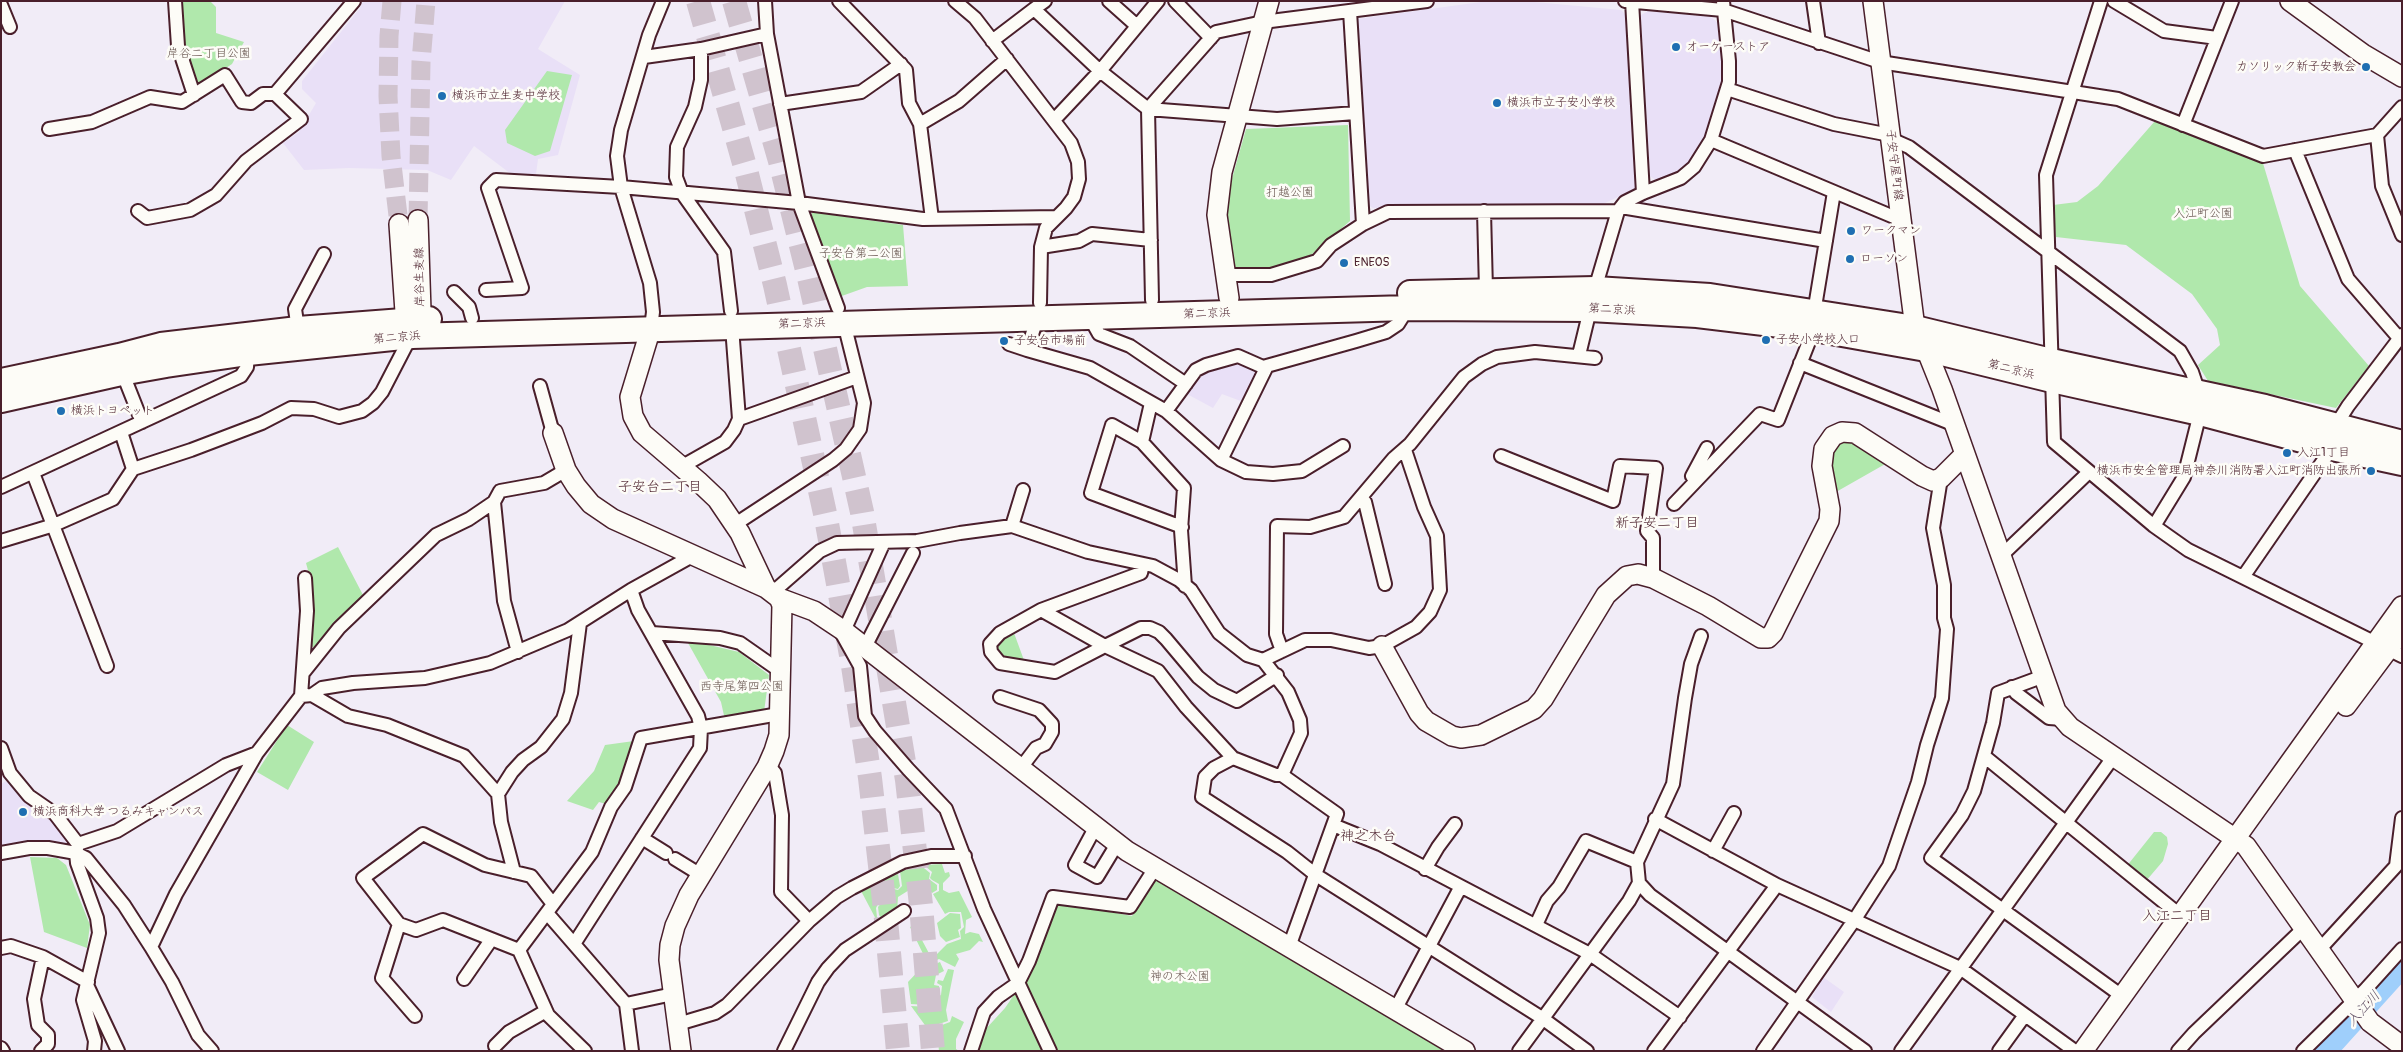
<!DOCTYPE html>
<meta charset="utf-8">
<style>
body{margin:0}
#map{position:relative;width:2403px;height:1052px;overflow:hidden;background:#f1ecf7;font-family:Pangolin,sans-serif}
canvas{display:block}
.frame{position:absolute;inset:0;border:2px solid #4a1f2b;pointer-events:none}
</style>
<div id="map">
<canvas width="2403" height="1052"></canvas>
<div class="frame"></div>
</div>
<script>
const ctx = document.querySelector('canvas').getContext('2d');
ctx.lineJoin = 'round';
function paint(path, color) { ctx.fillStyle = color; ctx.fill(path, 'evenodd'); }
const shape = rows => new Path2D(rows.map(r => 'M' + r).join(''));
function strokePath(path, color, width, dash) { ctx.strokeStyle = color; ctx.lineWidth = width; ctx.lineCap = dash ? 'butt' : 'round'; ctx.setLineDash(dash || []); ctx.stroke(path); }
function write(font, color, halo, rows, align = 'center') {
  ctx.font = font + ' Pangolin,"Klee One",sans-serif'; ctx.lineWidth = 5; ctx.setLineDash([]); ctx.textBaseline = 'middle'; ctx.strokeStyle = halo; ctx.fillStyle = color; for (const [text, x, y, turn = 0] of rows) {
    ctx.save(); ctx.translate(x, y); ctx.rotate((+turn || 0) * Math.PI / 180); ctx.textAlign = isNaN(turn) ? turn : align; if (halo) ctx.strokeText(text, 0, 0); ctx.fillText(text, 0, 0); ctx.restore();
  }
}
const built = shape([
 [363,1,565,1,538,49,580,75,558,155,538,159,536,174,511,174,474,146,451,180,427,170,349,168,304,170,283,143,299,132,316,103,302,89,302,81,360,8],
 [1488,1,1524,1,1621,10,1627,16,1637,188,1603,204,1373,208,1368,205,1357,19],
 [1648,11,1711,17,1718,23,1723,46,1725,83,1714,123,1688,167,1657,181,1650,176,1641,15],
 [1235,362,1256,373,1251,382,1255,385,1246,403,1222,394,1213,408,1187,394,1208,369],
 [6,781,25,800,52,817,68,836,66,846,1,848,1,784],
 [1823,977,1844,992,1831,1012,1812,997]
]);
const green = shape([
 [182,1,210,1,216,7,216,33,244,42,232,64,197,87,182,45],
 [547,71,572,75,550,151,535,156,507,143,505,130],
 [2155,121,2262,160,2300,286,2369,366,2336,408,2208,381,2198,365,2220,345,2217,329,2192,294,2126,245,2056,237,2053,205,2077,202,2098,186],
 [1348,125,1350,221,1311,255,1270,269,1234,267,1226,200,1246,129],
 [812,212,903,225,908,286,867,287,839,297,812,219],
 [1849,441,1860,445,1887,463,1836,492,1829,471,1830,451,1838,443],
 [338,547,363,595,336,621,315,648,309,645,312,585,306,563],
 [1014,633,1025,663,1002,659,995,647,999,641],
 [688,643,701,643,739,652,769,675,764,712,725,720,721,702],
 [287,725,314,742,288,790,257,772],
 [634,741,623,783,606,804,599,802,593,810,567,801,594,771,605,745],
 [2154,832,2161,832,2167,837,2168,844,2163,861,2146,881,2126,867],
 [30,857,57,858,66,865,90,925,87,948,44,932],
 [919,864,930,873,929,879,937,885,937,890,932,893,922,882,898,897,897,911,883,920,879,915,878,907,882,902,890,898,890,892,894,889,898,890,902,886,900,871],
 [942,864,945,873,949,872,950,876,943,883,943,890,949,893,959,891,972,917,966,920,965,934,970,932,979,934,983,942,979,941,970,950,956,954,959,959,955,967,939,959,928,964,910,927,914,925,932,959,947,944,961,939,960,931,964,927,961,912,949,912,945,914,933,894,939,891,939,884,932,880,930,878,932,872,924,865],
 [898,874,900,886,898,889,893,888,888,892,888,897,879,902,876,908,877,917,881,921,878,923,860,889,876,880],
 [1158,877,1447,1051,977,1051,983,1032,1005,1008,1024,980,1057,902,1132,916],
 [950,913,960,914,961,928,958,930,960,937,946,942,940,936,937,923],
 [940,962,944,971,936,975,934,985,939,986,939,993,930,998,928,1005,911,1004,908,982,924,965,933,965],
 [948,969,954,970,946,1010,948,1021,933,1026,930,1032,911,1006,930,1007,932,1000,941,995,942,986,937,983,938,980,943,981],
 [952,1016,964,1022,956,1039,956,1049,959,1051,939,1051,938,1042,931,1033,934,1028,950,1022]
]);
const river = shape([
 [2326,1051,2402,967]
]);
const secondaryTunnel = shape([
 [392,1,389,36,388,96,391,156,399,224],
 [418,220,421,62,426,1]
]);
const highwayTunnel = shape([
 [698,1,746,170,775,285,826,518,853,666,870,778,885,909,898,1051],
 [734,1,780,161,809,278,862,512,907,780,921,905,933,1051]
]);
const street = shape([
 [175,1,178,46,194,95],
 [765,1,767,34,799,203,838,308],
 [839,1,906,70,909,103,920,124,932,219],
 [955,1,975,18,1071,143,1078,162,1079,179,1074,197,1066,208,1046,228,1041,247,1040,303],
 [1109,1,1137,26],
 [1175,1,1211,38],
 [1625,1,1723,10,1880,62,2118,99,2263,156,2377,135,2402,107],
 [1632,1,1643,193],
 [1813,1,1819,43],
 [2101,1,2046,175,2054,442,2154,526,2188,550,2402,656],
 [2114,1,2164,31,2217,38],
 [1,5,10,27],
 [1034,9,1045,1],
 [1350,11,1363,224],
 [992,41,1034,9,1100,71,1148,109,1277,119,1355,113],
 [701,49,701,80,695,107,677,147,676,177,682,193,724,252,731,311],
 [644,57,701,49,767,34],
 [1727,89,1834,124,1890,135],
 [275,94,354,1],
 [780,104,861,92,901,64],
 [1054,120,1100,71,1158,1],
 [920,124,959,101,1007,59],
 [2183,125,2232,1],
 [49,129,92,122,150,97,182,102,225,75,242,102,251,103,263,94,275,94,301,119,246,161,216,195,190,210,147,218,138,211],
 [2377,135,2382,186,2402,235],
 [1891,139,1909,147,2180,351,2192,372,2199,393],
 [1711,140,1901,220],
 [2295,150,2348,279,2399,338],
 [1621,207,1826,241],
 [1484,211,1486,290],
 [1041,247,1079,241,1092,234,1151,240],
 [1226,275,1271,275,1317,261,1331,245,1363,224,1388,212,1618,211],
 [486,290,522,288,488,188,496,180,621,187,799,203,923,219,1057,217],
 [454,292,469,307,472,318],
 [1152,300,1148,109,1216,32,1263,22,1427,1],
 [1814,313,1834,192],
 [1090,318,1099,334,1130,346,1186,384],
 [651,328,653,312,650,283,621,187,617,156,621,130,649,35,663,1],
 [298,329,295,309,324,254],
 [1009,344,1027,350,1037,319],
 [1027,350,1090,368,1166,411,1221,460,1246,472,1273,474,1302,471,1343,446],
 [1579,355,1595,289,1618,211,1625,202,1643,193,1681,178,1694,167,1711,140,1729,82,1729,61,1723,1],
 [1800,363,1955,425],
 [121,369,142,422],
 [540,386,553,433],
 [1151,403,1142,442,1112,425,1091,493,1182,527],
 [1166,411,1196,370,1206,365,1238,356,1263,367,1356,341,1386,332,1398,324,1408,308],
 [739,419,857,377],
 [2336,425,2348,406,2402,335],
 [1142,442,1184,488,1181,530,1185,586],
 [1501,456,1613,501,1620,466,1656,468,1647,531,1653,538,1653,578],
 [1221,460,1267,366],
 [681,467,725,442,734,430,739,419,732,327],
 [133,469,191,450,262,423,291,408,314,409,339,417,362,411,373,403,382,392,412,334],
 [33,473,107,666],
 [1696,481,1692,476,1707,448],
 [1,487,241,376,247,367,248,353],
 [1361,498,1365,502,1385,584],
 [494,502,504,601,518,652],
 [1674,504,1760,414,1778,420,1814,329],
 [734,525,833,460,846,449,860,429,864,403,844,323],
 [1012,526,1023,490],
 [2154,526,2184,477,2200,413],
 [1,541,54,525,113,499,133,469,121,432],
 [2001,556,2089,472],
 [2243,577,2332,448],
 [772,593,820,551,837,543,917,541,960,533,1012,526,1088,552,1153,566,1179,580,1191,590,1219,633,1247,655,1263,660,1305,640,1331,640,1369,648,1382,646,1416,627,1430,612,1440,590,1437,536,1424,507,1405,450],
 [1041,610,1141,573,1143,564],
 [844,631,884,542],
 [841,632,860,666,865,716,875,731,908,769,946,809,984,909,1050,1051],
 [652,633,720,638,740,643,780,671],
 [1701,636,1691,664,1685,698,1673,784,1637,862,1639,883,1650,895,1865,1051],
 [865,647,913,553],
 [1282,651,1276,634,1277,526,1310,527,1344,517,1394,458,1410,444,1464,377,1482,364,1497,357,1535,352,1595,358],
 [1263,660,1288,692,1300,720,1301,733,1282,775],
 [303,673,339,628,436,535,469,519,494,502,500,491,544,483,566,470],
 [1277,675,1237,701,1214,690,1198,677,1166,639,1159,632,1150,628,1141,628,1105,646,1078,660,1055,672,1000,663,991,652,990,644,1000,633,1041,610,1105,646,1158,671,1186,707,1233,758,1214,768,1205,777,1202,797,1287,852,1316,875,1542,1018,1587,1051],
 [2044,676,1998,693,1993,723,1974,791,1962,815,1931,858,2122,996],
 [2012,687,2016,693,2049,718,2063,719],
 [312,695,348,716,387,725,464,756,498,794],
 [301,696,312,695,322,688,353,683,425,678,490,663,568,630,631,590,694,555],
 [1000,697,1039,710,1052,724,1052,732,1045,744,1036,748,1020,769],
 [1,748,10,773,29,796,55,814,78,844],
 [1984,756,2181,916],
 [1233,758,1276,775,1282,775,1337,814,1333,825],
 [768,765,775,773,782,815,781,892,809,921],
 [1655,819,1777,885,1960,968,2075,1051],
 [1095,828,1075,865,1097,877,1117,844],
 [642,838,666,853],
 [78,844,76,853,77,863,97,918,99,933,83,1000,95,1041,94,1051],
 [78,844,117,831,226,765,257,753],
 [1713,851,1734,813],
 [1,853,29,848,48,848,76,853,86,858,124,905,151,947,172,982,198,1035,212,1051],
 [675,859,701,875],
 [1425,869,1438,847,1455,824],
 [514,872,501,822,498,794,512,772,523,760,541,747,563,719,571,693,580,623],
 [553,904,531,876,485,865,423,834,363,878,399,924,416,930,443,920,519,950,548,1015,585,1051],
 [547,913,626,1004,632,1051],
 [399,924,382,978,415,1016],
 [1536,925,1547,901,1559,887,1586,841,1637,862],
 [574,944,700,748,701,728,698,716,638,610,631,590],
 [151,947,176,894,257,753,301,696,307,611,305,578],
 [1289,947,1333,825,1380,844,1590,954,1680,1017],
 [1,948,11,946,43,957,88,982],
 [519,950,592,852,611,807,625,787,641,738,779,714],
 [2319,950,2396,866,2402,818],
 [464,979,491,940],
 [87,985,118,1051],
 [626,1004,673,994],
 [1395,1010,1460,888],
 [678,1024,715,1013,727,1005,809,921,837,897,852,888,903,862,931,856,965,856],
 [495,1046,509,1032,546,1011],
 [1,1048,3,1051],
 [41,1051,48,1044,48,1035,38,1025,34,999,43,957],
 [784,1051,818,982,828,968,845,950,904,911],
 [971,1051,984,1012,998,997,1018,983,1029,961,1053,897,1130,907,1155,868],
 [1519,1051,1629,901,1639,883],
 [1654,1051,1777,885],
 [1763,1051,1855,919,1889,866,1918,782,1927,745,1942,698,1947,629,1944,618,1944,585,1933,528,1941,478],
 [1901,1051,2114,756],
 [1999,1051,2025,1015],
 [2178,1051,2194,1033,2304,928],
 [2303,1051,2365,990,2402,949]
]);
const secondary = shape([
 [1873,1,1915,328,1926,349,1942,389,2056,711,2070,727,2246,846,2370,1022,2402,1046],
 [2290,1,2363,54,2402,77],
 [399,224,405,312,416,320,421,311,418,220],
 [1229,298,1217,215,1222,172,1269,1],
 [651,328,630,397,633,416,642,433,698,481,717,499,740,533,766,588],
 [553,433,566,470,576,486,591,504,613,519,766,588,779,598,814,611,844,631,1127,851,1465,1051],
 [1382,646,1419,713,1426,721,1452,736,1461,738,1481,735,1534,709,1543,699,1606,595,1627,576,1638,574,1653,578,1708,606,1761,638,1768,638,1773,633,1829,521,1830,509,1822,466,1824,449,1833,436,1842,432,1855,433,1922,476,1933,481,1941,478,1965,454],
 [2346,706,2402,631],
 [681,1051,669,960,670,945,675,926,689,895,767,767,774,751,779,735,782,605,779,598],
 [2083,1051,2402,606]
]);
const highway = shape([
 [1410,293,1595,289,1710,296,1915,328,2051,361,2265,407,2402,443],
 [1,381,119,356,161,345,298,329,429,319],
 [1,400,121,373,166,365,248,353,412,336,1408,308,1590,309,1697,315,1814,329,1926,349,2052,380,2200,413,2332,448,2402,463]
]);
const markers = [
 [1676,47,5,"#1f6fb2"],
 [2366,67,5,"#1f6fb2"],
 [442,96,5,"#1f6fb2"],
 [1497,103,5,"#1f6fb2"],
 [1851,231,5,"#1f6fb2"],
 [1850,259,5,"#1f6fb2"],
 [1344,263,5,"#1f6fb2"],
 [1766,340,5,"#1f6fb2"],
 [1004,341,5,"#1f6fb2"],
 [61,411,5,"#1f6fb2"],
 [2287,453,5,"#1f6fb2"],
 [2371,471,5,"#1f6fb2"],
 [23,812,5,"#1f6fb2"]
];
const poiNames = [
 ["オーケーストア",1686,47],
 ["カソリック新子安教会",2356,67,"right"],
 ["横浜市立生麦中学校",452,96],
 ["横浜市立子安小学校",1507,103],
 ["ワークマン",1861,231],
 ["ローソン",1860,259],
 ["ENEOS",1354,263],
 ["子安小学校入口",1776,340],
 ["子安台市場前",1014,341],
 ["横浜トヨペット",71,411],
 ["入江1丁目",2297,453],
 ["横浜市安全管理局神奈川消防署入江町消防出張所",2361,471,"right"],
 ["横浜商科大学 つるみキャンパス",33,812]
];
const parkNames = [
 ["岸谷二丁目公園",209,54],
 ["打越公園",1290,193],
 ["入江町公園",2203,214],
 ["子安台第二公園",861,254],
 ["西寺尾第四公園",742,687],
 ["神の木公園",1180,977]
];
const streetNames = [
 ["子安守屋町線",1894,165,83],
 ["岸谷生麦線",420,277,-91],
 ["第二京浜",1612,310,3],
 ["第二京浜",1207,314,-2],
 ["第二京浜",802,324,-2],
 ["第二京浜",397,338,-5],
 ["第二京浜",2011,370,14]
];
const neighbourhoodNames = [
 ["子安台二丁目",660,487],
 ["新子安二丁目",1657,523],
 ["神之木台",1368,836],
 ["入江二丁目",2177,916]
];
const waterNames = [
 ["入江川",2364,1009,-48]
];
paint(built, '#e9e0f7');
paint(green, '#b0e8ac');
strokePath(river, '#9fcffb', 22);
strokePath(secondaryTunnel, '#d0c3ce', 19, [19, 9]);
strokePath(highwayTunnel, '#d0c3ce', 24, [24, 12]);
strokePath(street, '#4a1f2b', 16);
strokePath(secondary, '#4a1f2b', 22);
strokePath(highway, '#4a1f2b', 28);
strokePath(street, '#fdfcf7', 12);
strokePath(secondary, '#fdfcf7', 19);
strokePath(highway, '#fdfcf7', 24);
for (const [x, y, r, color] of markers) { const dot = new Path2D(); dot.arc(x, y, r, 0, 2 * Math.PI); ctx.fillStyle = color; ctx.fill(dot); strokePath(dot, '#fdfcf7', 2); }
write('12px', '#4a1f2b', '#fdfcf7', poiNames, 'left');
write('12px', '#64514b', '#fdfcf7', parkNames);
write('12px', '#4a1f2b', '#fdfcf7', streetNames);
write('14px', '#4a1f2b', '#fdfcf7', neighbourhoodNames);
write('italic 14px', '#645469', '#fdfcf7', waterNames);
</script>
